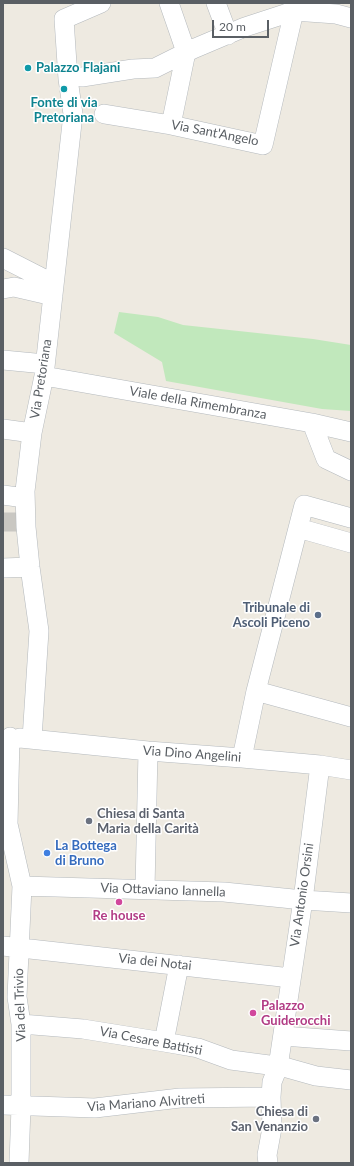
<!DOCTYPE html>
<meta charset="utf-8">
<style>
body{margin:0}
#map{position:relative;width:354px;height:1166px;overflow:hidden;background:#eeeae1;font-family:Lato,sans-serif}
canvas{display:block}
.frame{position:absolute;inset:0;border:4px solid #5a5f64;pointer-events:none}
.scale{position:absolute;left:212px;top:20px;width:57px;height:18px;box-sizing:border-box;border:2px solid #5a5f64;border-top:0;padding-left:5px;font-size:12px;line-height:14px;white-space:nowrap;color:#5a5f64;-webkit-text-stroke:3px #fff;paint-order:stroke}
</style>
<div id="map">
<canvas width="354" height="1166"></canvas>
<div class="frame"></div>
<div class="scale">20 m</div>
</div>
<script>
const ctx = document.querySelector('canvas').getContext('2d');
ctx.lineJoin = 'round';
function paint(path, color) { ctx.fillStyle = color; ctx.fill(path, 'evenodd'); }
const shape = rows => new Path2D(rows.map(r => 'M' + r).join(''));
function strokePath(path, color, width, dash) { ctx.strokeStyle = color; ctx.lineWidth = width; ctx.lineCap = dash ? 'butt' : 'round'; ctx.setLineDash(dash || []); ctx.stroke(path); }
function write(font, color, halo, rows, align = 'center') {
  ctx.font = font + ' Lato,sans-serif'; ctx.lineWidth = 3; ctx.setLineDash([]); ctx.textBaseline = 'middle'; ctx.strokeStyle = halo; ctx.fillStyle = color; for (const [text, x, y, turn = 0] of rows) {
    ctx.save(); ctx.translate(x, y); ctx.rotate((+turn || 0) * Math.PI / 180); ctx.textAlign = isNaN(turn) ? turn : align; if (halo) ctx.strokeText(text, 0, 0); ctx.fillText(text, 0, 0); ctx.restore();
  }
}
const green = shape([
 [119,312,158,317,183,325,313,339,351,345,351,411,322,409,166,381,162,362,114,333]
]);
const minorTunnel = shape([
 [3,522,20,522]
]);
const minor = shape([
 [169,3,186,52,171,125],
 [216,3,228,35],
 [82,77,133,69,155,68,193,49,245,27,294,11,336,14,351,18],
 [104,114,171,125,263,145,294,11,293,3],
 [3,258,54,284],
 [3,289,14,287,53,296],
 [3,360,45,364],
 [44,376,312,423,351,432],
 [312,423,326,459,351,471],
 [3,429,32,433],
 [3,495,25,498],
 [298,528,351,543],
 [3,568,30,567],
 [256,691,351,717],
 [10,737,8,824,22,886,17,997,21,1024,21,1107,19,1163],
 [20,738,148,751,242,758,320,765,351,770],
 [32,739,39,631,30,567,26,527,25,491,32,433,44,376,73,114,68,79,64,19,101,3],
 [242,758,256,691,304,505,351,518],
 [22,886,224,892,303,900,351,903],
 [145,889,148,751],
 [3,946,291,978],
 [21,1024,83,1029,164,1042,198,1048,231,1060,284,1067,316,1076,351,1080],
 [283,1036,351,1041],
 [164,1042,179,965],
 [3,1105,95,1108,180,1098,271,1097],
 [268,1163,267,1155,272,1128,271,1097,272,1082,278,1067,303,900,320,765]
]);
const markers = [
 [28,68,4,"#0f9aa8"],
 [64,89,4,"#0f9aa8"],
 [318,615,4,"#5c6f8a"],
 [89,821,4,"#6b7280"],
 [47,853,4,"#3f7fe0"],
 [119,902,4,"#d1479c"],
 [253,1013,4,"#d1479c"],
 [316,1119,4,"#6b7280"]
];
const cultureNames = [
 ["Palazzo Flajani",36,68],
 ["Fonte di via",64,103,"center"],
 ["Pretoriana",64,118,"center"]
];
const streetNames = [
 ["Via Sant'Angelo",215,133,11],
 ["Via Pretoriana",41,379,-81],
 ["Viale della Rimembranza",198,403,10],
 ["Via Dino Angelini",192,754,4],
 ["Via Ottaviano Iannella",163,890,2],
 ["Via Antonio Orsini",302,895,-82],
 ["Via dei Notai",155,962,6],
 ["Via del Trivio",20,1005,-92],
 ["Via Cesare Battisti",151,1041,11],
 ["Via Mariano Alvitreti",146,1103,-4]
];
const serviceNames = [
 ["Tribunale di",310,608],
 ["Ascoli Piceno",310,623]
];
const worshipNames = [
 ["Chiesa di Santa",97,814],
 ["Maria della Carità",97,829],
 ["Chiesa di",308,1112,"right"],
 ["San Venanzio",308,1127,"right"]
];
const shopNames = [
 ["La Bottega",55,846],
 ["di Bruno",55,861]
];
const hotelNames = [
 ["Re house",119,916],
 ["Palazzo",261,1006,"left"],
 ["Guiderocchi",261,1021,"left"]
];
paint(green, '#c1e8bc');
strokePath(minorTunnel, '#c9c7c2', 19, [19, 10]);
strokePath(minor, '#b4b9bd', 20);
strokePath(minor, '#fff', 19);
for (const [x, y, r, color] of markers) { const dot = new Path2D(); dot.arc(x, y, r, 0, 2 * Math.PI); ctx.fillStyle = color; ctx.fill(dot); strokePath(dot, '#fff', 1.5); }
write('bold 13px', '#0d838f', '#fff', cultureNames, 'left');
write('13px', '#5a5f64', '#fff', streetNames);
write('bold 13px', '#4e5e75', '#fff', serviceNames, 'right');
write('bold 13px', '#5b616d', '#fff', worshipNames, 'left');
write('bold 13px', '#366cbe', '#fff', shopNames, 'left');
write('bold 13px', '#b23c85', '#fff', hotelNames);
</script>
